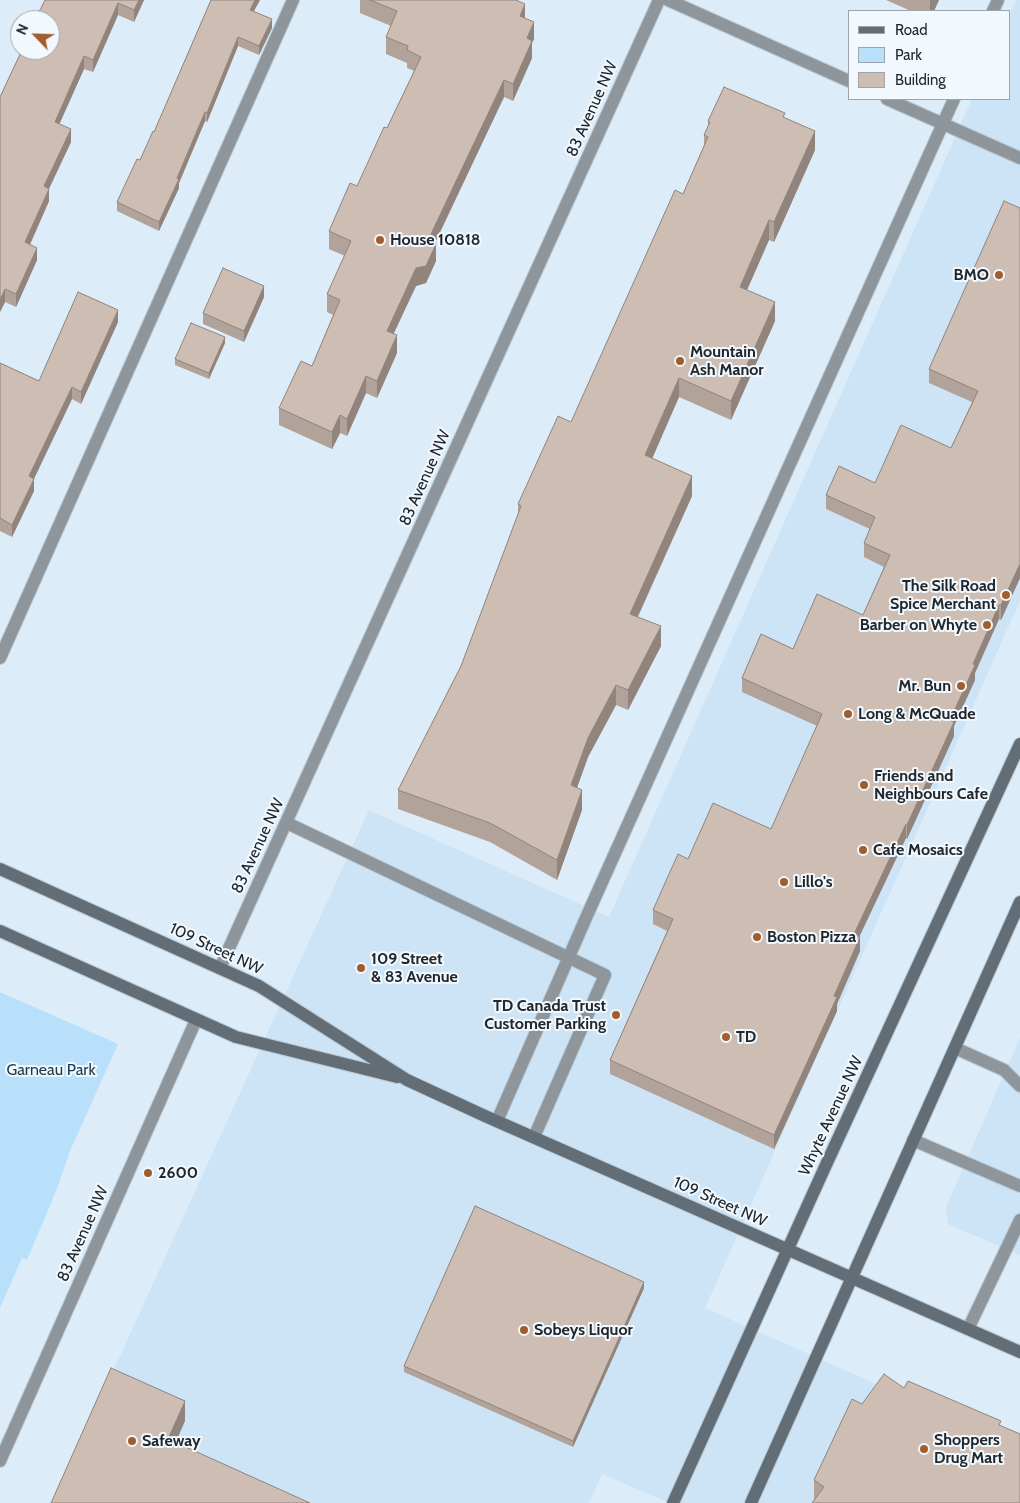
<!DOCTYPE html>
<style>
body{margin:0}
#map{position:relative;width:1020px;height:1503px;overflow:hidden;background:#dcedf9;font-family:Cabin,sans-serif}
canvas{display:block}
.legend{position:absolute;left:848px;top:10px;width:162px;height:90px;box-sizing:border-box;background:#f2f9fe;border:1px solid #9ea5aa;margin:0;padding:6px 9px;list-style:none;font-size:15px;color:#21272c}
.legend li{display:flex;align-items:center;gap:10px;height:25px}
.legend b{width:25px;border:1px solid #9ea5aa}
.north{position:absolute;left:10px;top:10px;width:50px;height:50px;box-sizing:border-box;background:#f2f9fe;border:1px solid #9ea5aa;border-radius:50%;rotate:294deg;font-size:14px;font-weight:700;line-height:20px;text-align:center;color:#21272c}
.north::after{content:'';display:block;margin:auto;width:18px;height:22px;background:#a15e2c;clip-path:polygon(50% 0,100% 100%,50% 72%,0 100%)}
</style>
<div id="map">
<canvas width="1020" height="1503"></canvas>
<ul class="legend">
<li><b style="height:6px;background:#636d75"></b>Road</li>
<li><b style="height:14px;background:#b9e0fb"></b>Park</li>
<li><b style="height:14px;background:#cebdb2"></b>Building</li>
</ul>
<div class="north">N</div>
</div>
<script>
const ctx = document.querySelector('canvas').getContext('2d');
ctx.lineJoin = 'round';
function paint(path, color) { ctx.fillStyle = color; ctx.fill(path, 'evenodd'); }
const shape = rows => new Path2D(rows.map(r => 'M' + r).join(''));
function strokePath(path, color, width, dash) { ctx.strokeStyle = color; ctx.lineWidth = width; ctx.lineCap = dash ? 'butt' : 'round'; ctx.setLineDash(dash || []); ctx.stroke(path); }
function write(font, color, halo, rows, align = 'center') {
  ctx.font = font + ' Cabin,sans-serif'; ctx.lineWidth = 4; ctx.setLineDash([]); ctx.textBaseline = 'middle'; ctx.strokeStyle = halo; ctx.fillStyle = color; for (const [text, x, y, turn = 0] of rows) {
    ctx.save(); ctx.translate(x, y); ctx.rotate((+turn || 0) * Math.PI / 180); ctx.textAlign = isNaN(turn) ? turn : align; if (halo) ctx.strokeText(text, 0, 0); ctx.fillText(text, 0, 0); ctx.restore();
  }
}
const built = shape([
 [1016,0,1020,0,1020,601,705,1308,1020,1448,1020,1503,669,1503,602,1474,589,1503,53,1503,369,810,609,917,972,99,1009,99,1009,17],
 [1020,1038,1020,1255,948,1224,946,1207]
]);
const green = shape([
 [0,992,118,1044,70,1151,56,1191,27,1260,22,1258,0,1308]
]);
const lane = shape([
 [993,11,998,0],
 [0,658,293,0],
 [287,823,605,975,534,1137],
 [955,1048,1004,1070,1020,1086],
 [497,1121,589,911,954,99],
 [913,1140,1020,1186],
 [968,1329,1020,1220]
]);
const street = shape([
 [668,0,849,81],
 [887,99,1020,158],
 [220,968,659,0],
 [0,1461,196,1020]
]);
const secondary = shape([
 [0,869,259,986,407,1080,485,1116,1020,1352],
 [0,931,236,1037,397,1077],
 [673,1503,825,1167,1020,744],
 [751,1503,1020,902]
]);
const wall = shape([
 [45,0,144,0,134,22,118,15,93,72,84,69,59,124,71,142,49,189,49,201,30,245,37,260,16,307,5,302,0,312,0,97],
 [211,0,260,0,254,11,272,28,259,55,238,46,207,122,205,121,179,183,179,188,159,231,117,211,117,202,140,160,154,132],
 [360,0,516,0,534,39,532,43,532,58,513,101,504,97,435,243,436,261,426,283,416,286,393,334,397,353,377,398,366,393,347,436,340,433,332,449,279,425,279,408,312,366,333,315,327,312,327,294,345,256,329,249,329,231,357,186,387,128,414,71,407,68,407,63,386,54,386,37,391,26,360,13],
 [886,0,939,0,934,11,911,11],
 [785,118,815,150,774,242,769,240,747,290,775,321,731,420,679,397,652,458,692,496,638,617,661,646,628,710,616,705,588,757,577,788,582,810,557,880,490,842,398,809,398,790,461,666,518,515,518,504,571,422,683,194,704,145,704,135,708,126,708,121],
 [1020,208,1020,578,1001,620,999,619,975,673,975,680,954,726,954,736,907,839,906,838,859,936,860,951,837,1004,837,1011,774,1149,610,1074,610,1060,667,931,653,924,653,910,688,859,771,829,817,726,742,692,742,678,793,649,863,615,884,567,864,557,864,543,870,529,826,509,826,495,875,483,951,448,972,402,929,383,929,369],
 [264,297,244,342,203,324,203,313],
 [118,322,81,404,72,399,34,479,34,491,12,537,0,531,0,363,39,381],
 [225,343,209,379,175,365,175,359],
 [644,1288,573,1447,404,1372,404,1366],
 [904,1388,1001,1426,814,1499,814,1480,862,1404]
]);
const shadedWall = shape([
 [139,0,144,0,134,22,134,10],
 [255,0,260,0,250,18,250,10],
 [930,0,939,0,934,11,930,11],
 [118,3,118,15,93,72,93,60],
 [525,4,525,21,520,16],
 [272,19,272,28,259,55,259,46],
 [534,22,534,39,532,43,532,58,513,101,513,84,527,38],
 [238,37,238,46,207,122,207,113],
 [84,56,84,69,55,134,55,122],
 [504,80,504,97,431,251,431,234],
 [205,112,205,121,179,183,179,188,159,231,159,222],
 [71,129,71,142,44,199,44,186],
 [815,131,815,150,774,242,774,222],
 [49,189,49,201,25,255,25,242],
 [769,220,769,240,740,306,740,287],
 [436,244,436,261,426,283,416,286,387,348,387,331,416,268],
 [37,248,37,260,16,307,16,294],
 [264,286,264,297,244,342,244,331],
 [5,289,5,302,0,312,0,300],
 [775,302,775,321,731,420,731,401],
 [118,310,118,322,81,404,81,392],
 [397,335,397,353,377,398,377,381],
 [225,337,225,343,209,379,209,373],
 [366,376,366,393,347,436,347,419],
 [679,378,679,397,645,475,645,455],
 [72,387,72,399,29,489,29,476],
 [340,415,340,433,332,449,332,432],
 [692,476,692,496,630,633,630,614],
 [34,479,34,491,12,537,12,525],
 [1020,564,1020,578,1001,620,1001,605],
 [999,605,999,619,975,673,975,680,954,726,954,736,907,839,907,825,973,664],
 [661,626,661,646,628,710,628,690],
 [616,685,616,705,588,757,571,804,571,785,588,738],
 [582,790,582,810,557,880,557,860],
 [906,824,906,838,854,948,854,934],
 [860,937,860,951,837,1004,837,1011,774,1149,774,1135],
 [644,1282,644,1288,573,1447,573,1441],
 [185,1401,185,1421,168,1460,168,1439]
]);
const building = shape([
 [45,0,139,0,134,10,118,3,93,60,84,56,55,122,71,129,44,186,49,189,25,242,37,248,16,294,5,289,0,300,0,97,22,50,50,50,50,20,35,20,45,0],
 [211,0,255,0,250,10,272,19,259,46,238,37,207,113,205,112,177,178,179,179,159,222,117,202,137,159,140,160,153,131,154,132,211,0],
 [370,0,516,0,525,4,520,16,534,22,527,38,532,41,513,84,504,80,431,234,436,244,426,266,416,268,387,331,397,335,377,381,366,376,347,419,340,415,332,432,279,408,301,361,312,366,340,300,327,294,351,241,329,231,350,183,357,186,384,127,387,128,421,57,407,50,408,46,386,37,397,11,370,0],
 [724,87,785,113,783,117,815,131,774,222,769,220,740,287,775,302,731,401,679,378,645,455,692,476,630,614,661,626,628,690,616,685,588,738,571,785,582,790,557,860,490,823,398,790,461,666,521,506,518,504,558,416,571,422,675,190,683,194,708,137,704,135,710,122,708,121,724,87],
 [1004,201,1020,208,1020,564,1001,605,999,605,973,664,975,665,950,720,954,722,907,825,906,824,854,934,860,937,834,996,837,997,774,1135,610,1060,673,919,653,910,678,854,688,859,713,803,771,829,822,714,742,678,761,634,793,649,817,594,863,615,890,555,864,543,875,517,826,495,839,466,875,483,901,425,951,448,978,391,929,369,1004,201],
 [223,268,264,286,244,331,203,313,223,268],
 [78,292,118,310,81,392,72,387,29,476,34,479,12,525,0,518,0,363,39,381,78,292],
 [191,323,225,337,209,373,175,359,191,323],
 [475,1206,644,1282,573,1441,404,1366,475,1206],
 [111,1368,185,1401,168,1439,310,1503,51,1503,111,1368],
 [884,1374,904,1388,908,1381,1001,1421,999,1425,1020,1434,1020,1503,812,1503,824,1487,814,1480,852,1399,862,1404,884,1374]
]);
const markers = [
 [380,240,5,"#a15e2c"],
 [999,275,5,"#a15e2c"],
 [680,361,5,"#a15e2c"],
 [1006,595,5,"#a15e2c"],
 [987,625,5,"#a15e2c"],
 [961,686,5,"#a15e2c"],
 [848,714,5,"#a15e2c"],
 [864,785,5,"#a15e2c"],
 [863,850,5,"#a15e2c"],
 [784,882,5,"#a15e2c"],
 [757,937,5,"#a15e2c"],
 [361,968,5,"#a15e2c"],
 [616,1015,5,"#a15e2c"],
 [726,1037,5,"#a15e2c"],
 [148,1173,5,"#a15e2c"],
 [524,1330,5,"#a15e2c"],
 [132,1441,5,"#a15e2c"],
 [924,1449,5,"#a15e2c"]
];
const streetNames = [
 ["83 Avenue NW",592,109,-66],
 ["83 Avenue NW",425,478,-66],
 ["83 Avenue NW",258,846,-65],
 ["109 Street NW",216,949,25],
 ["Whyte Avenue NW",831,1116,-65],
 ["109 Street NW",720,1202,24],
 ["83 Avenue NW",83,1234,-66]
];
const poiNames = [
 ["House 10818",390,240],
 ["BMO",989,275,"right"],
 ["Mountain",690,352],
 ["Ash Manor",690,370],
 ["The Silk Road",996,586,"right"],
 ["Spice Merchant",996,604,"right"],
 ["Barber on Whyte",977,625,"right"],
 ["Mr. Bun",951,686,"right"],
 ["Long & McQuade",858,714],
 ["Friends and",874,776],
 ["Neighbours Cafe",874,794],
 ["Cafe Mosaics",873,850],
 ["Lillo's",794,882],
 ["Boston Pizza",767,937],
 ["109 Street",371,959],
 ["& 83 Avenue",371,977],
 ["TD Canada Trust",606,1006,"right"],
 ["Customer Parking",606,1024,"right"],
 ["TD",736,1037],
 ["2600",158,1173],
 ["Sobeys Liquor",534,1330],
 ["Shoppers",934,1440],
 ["Drug Mart",934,1458],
 ["Safeway",142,1441]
];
const parkNames = [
 ["Garneau Park",51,1070]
];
paint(built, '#cce4f6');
paint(green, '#b9e0fb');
strokePath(lane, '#bac9d4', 14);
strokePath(street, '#bac9d4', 14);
strokePath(secondary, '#bac9d4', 14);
strokePath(lane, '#8e969b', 12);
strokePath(street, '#8e969b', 12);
strokePath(secondary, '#636d75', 12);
paint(wall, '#b1a399');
paint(shadedWall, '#90847d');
paint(building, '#cebdb2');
strokePath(building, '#90847d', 1);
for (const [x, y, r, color] of markers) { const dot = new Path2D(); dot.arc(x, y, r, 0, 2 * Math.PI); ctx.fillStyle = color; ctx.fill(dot); strokePath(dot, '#f2f9fe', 2); }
write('16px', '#21272c', '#f2f9fe', streetNames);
write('bold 16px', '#21272c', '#f2f9fe', poiNames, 'left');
write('16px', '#1b3c50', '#f2f9fe', parkNames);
</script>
